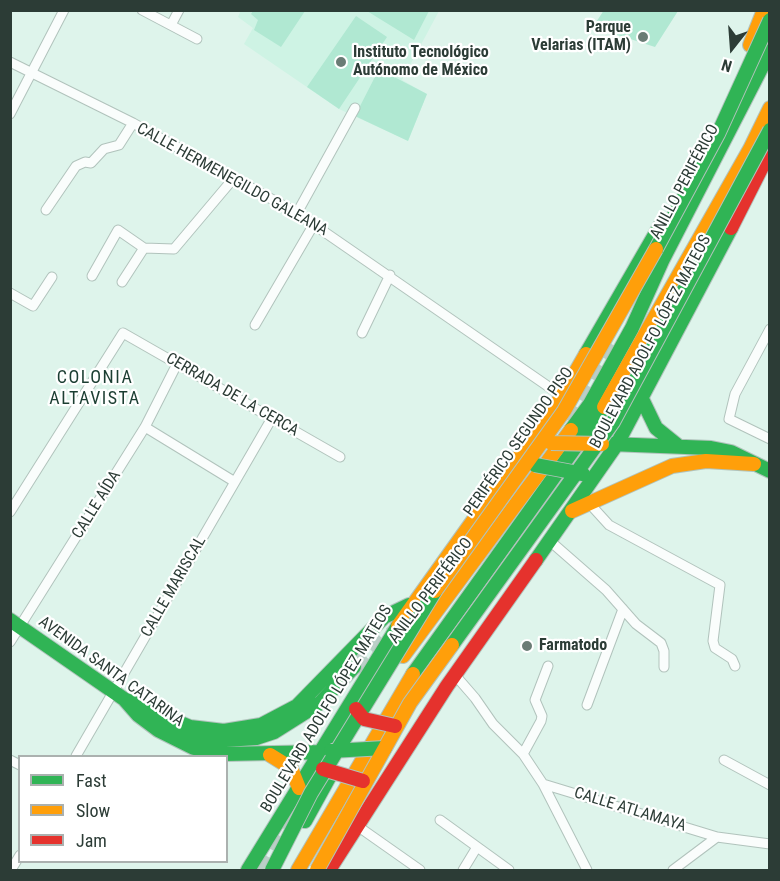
<!DOCTYPE html>
<meta charset="utf-8">
<style>
body{margin:0}
#map{position:relative;width:780px;height:881px;overflow:hidden;background:#def4eb;font-family:"Roboto Condensed",sans-serif}
canvas{display:block}
.frame{position:absolute;inset:0;border:12px solid #2c3c36;pointer-events:none}
.legend{position:absolute;left:18px;top:755px;width:210px;height:108px;box-sizing:border-box;background:#fff;border:2px solid #abb1af;margin:0;padding:8px 10px;list-style:none;font-size:18px;color:#2c3c36}
.legend li{display:flex;align-items:center;gap:12px;height:30px}
.legend b{width:30px;border:2px solid #abb1af}
.north{position:absolute;left:702px;top:18px;width:60px;height:60px;-webkit-text-stroke:4px #fff;paint-order:stroke;rotate:197deg;font-size:16px;font-weight:700;line-height:24px;text-align:center;color:#2c3c36}
.north::after{content:'';display:block;margin:auto;width:21px;height:27px;background:#2c3c36;clip-path:polygon(50% 0,100% 100%,50% 72%,0 100%)}
</style>
<div id="map">
<canvas width="780" height="881"></canvas>
<div class="frame"></div>
<ul class="legend">
<li><b style="height:8px;background:#30b455"></b>Fast</li>
<li><b style="height:8px;background:#ff9f0a"></b>Slow</li>
<li><b style="height:8px;background:#e5322d"></b>Jam</li>
</ul>
<div class="north">N</div>
</div>
<script>
const ctx = document.querySelector('canvas').getContext('2d');
ctx.lineJoin = 'round';
function paint(path, color) { ctx.fillStyle = color; ctx.fill(path, 'evenodd'); }
const shape = rows => new Path2D(rows.map(r => 'M' + r).join(''));
function strokePath(path, color, width, dash) { ctx.strokeStyle = color; ctx.lineWidth = width; ctx.lineCap = dash ? 'butt' : 'round'; ctx.setLineDash(dash || []); ctx.stroke(path); }
function write(font, color, halo, rows, align = 'center') {
  ctx.font = font + ' "Roboto Condensed",sans-serif'; ctx.lineWidth = 4.5; ctx.setLineDash([]); ctx.textBaseline = 'middle'; ctx.strokeStyle = halo; ctx.fillStyle = color; for (const [text, x, y, turn = 0] of rows) {
    ctx.save(); ctx.translate(x, y); ctx.rotate((+turn || 0) * Math.PI / 180); ctx.textAlign = isNaN(turn) ? turn : align; if (halo) ctx.strokeText(text, 0, 0); ctx.fillText(text, 0, 0); ctx.restore();
  }
}
const built = shape([
 [241,10,439,11,402,80,427,94,408,141,339,109,244,44,253,28,238,17]
]);
const green = shape([
 [604,10,678,10,678,11,655,47,593,27],
 [253,11,253,10,305,11,281,47,254,30,258,20,251,14],
 [367,11,429,11,414,40],
 [356,16,387,37,339,109,307,87],
 [379,69,427,94,408,141,355,116]
]);
const highwayTunnel = shape([
 [569,421,616,339],
 [354,667,385,638,398,631],
 [259,870,294,811]
]);
const street = shape([
 [142,10,197,39],
 [171,25,179,10],
 [10,62,133,123,297,213,562,396],
 [10,114,64,10],
 [46,210,76,166,85,162,91,163,104,149,119,145,133,123],
 [297,213,355,108],
 [92,276,118,230,144,248,174,249,233,179],
 [122,282,144,248],
 [10,293,33,306,52,277],
 [255,325,314,224],
 [770,329,735,394,729,419,770,439],
 [362,333,390,275],
 [145,427,235,482],
 [589,503,609,525,720,585,713,641,715,648,732,659,735,666],
 [10,512,123,333,340,457],
 [550,541,606,590,636,624,661,643,664,651,664,667],
 [10,642,145,427,177,364],
 [455,675,475,698,493,724,523,754,543,784,587,870],
 [587,705,623,609],
 [523,754,541,721,542,716,535,700,548,666],
 [76,756,272,418],
 [10,760,20,765],
 [724,760,770,785],
 [543,784,717,837],
 [440,820,509,870],
 [356,825,420,870],
 [11,870,20,855],
 [463,870,477,847],
 [673,870,717,837,770,844]
]);
const fast = shape([
 [586,354,660,226],
 [642,399,656,428,677,445],
 [571,430,590,404,632,328,663,259,770,51],
 [610,444,711,448,731,452,770,471],
 [536,560,617,444,731,228],
 [10,620,124,699,138,715,158,730,194,748,224,754,324,752],
 [413,674,604,407],
 [126,700,190,727,224,731,261,725,297,706,384,617,409,605],
 [159,715,176,729,209,741,256,738,274,732,320,703,354,667],
 [305,821,332,772],
 [248,870,398,626]
]);
const slow = shape([
 [750,45,764,10],
 [604,407,750,149,770,108],
 [572,511,672,466,706,461,754,464],
 [398,626,562,396,586,354],
 [403,656,571,430],
 [270,755,291,768,299,788],
 [298,870,413,674]
]);
const jam = shape([
 [731,228,770,151],
 [329,870,447,686,536,560]
]);
const fastBridge = shape([
 [656,249,718,134,770,20],
 [535,465,583,474],
 [452,645,613,422,770,130],
 [331,751,385,748],
 [272,870,311,793,435,591]
]);
const slowBridge = shape([
 [551,443,602,444],
 [435,591,564,411,656,249],
 [317,870,410,703,452,645]
]);
const jamBridge = shape([
 [356,709,364,719,395,726],
 [323,769,363,781]
]);
const markers = [
 [643,37,6,"#6a7c75"],
 [341,62,6,"#6a7c75"],
 [527,646,6,"#6a7c75"]
];
const poiNames = [
 ["Parque",631,28,"right"],
 ["Velarias (ITAM)",631,46,"right"],
 ["Instituto Tecnológico",353,53],
 ["Autónomo de México",353,71],
 ["Farmatodo",539,646]
];
const streetNames = [
 ["CALLE HERMENEGILDO GALEANA",232,180,29],
 ["ANILLO PERIFÉRICO",685,182,-62],
 ["BOULEVARD ADOLFO LÓPEZ MATEOS",651,342,-62],
 ["CERRADA DE LA CERCA",232,395,30],
 ["PERIFÉRICO SEGUNDO PISO",519,442,-55],
 ["CALLE AÍDA",97,505,-58],
 ["CALLE MARISCAL",174,587,-60],
 ["ANILLO PERIFÉRICO",431,591,-53],
 ["AVENIDA SANTA CATARINA",111,672,36],
 ["BOULEVARD ADOLFO LÓPEZ MATEOS",327,709,-59],
 ["CALLE ATLAMAYA",630,810,17]
];
const neighbourhoodNames = [
 ["COLONIA",95,378],
 ["ALTAVISTA",95,399]
];
paint(built, '#cef3e4');
paint(green, '#b0e8d2');
strokePath(highwayTunnel, '#bacfc7', 16, [16, 8]);
strokePath(street, '#b1c3bc', 11);
strokePath(fast, '#b1c3bc', 16);
strokePath(slow, '#b1c3bc', 16);
strokePath(jam, '#b1c3bc', 16);
strokePath(street, '#fafdfc', 9);
strokePath(fast, '#30b455', 14);
strokePath(slow, '#ff9f0a', 14);
strokePath(jam, '#e5322d', 14);
strokePath(fastBridge, '#b1c3bc', 16, []);
strokePath(slowBridge, '#b1c3bc', 16, []);
strokePath(jamBridge, '#b1c3bc', 16, []);
strokePath(fastBridge, '#30b455', 14);
strokePath(slowBridge, '#ff9f0a', 14);
strokePath(jamBridge, '#e5322d', 14);
for (const [x, y, r, color] of markers) { const dot = new Path2D(); dot.arc(x, y, r, 0, 2 * Math.PI); ctx.fillStyle = color; ctx.fill(dot); strokePath(dot, '#fff', 2); }
write('bold 16px', '#2c3c36', '#fff', poiNames, 'left');
write('16px', '#2c3c36', '#fff', streetNames);
ctx.letterSpacing = '1.5px';
write('18px', '#1b3e32', '#fff', neighbourhoodNames);
ctx.letterSpacing = '0px';
</script>
